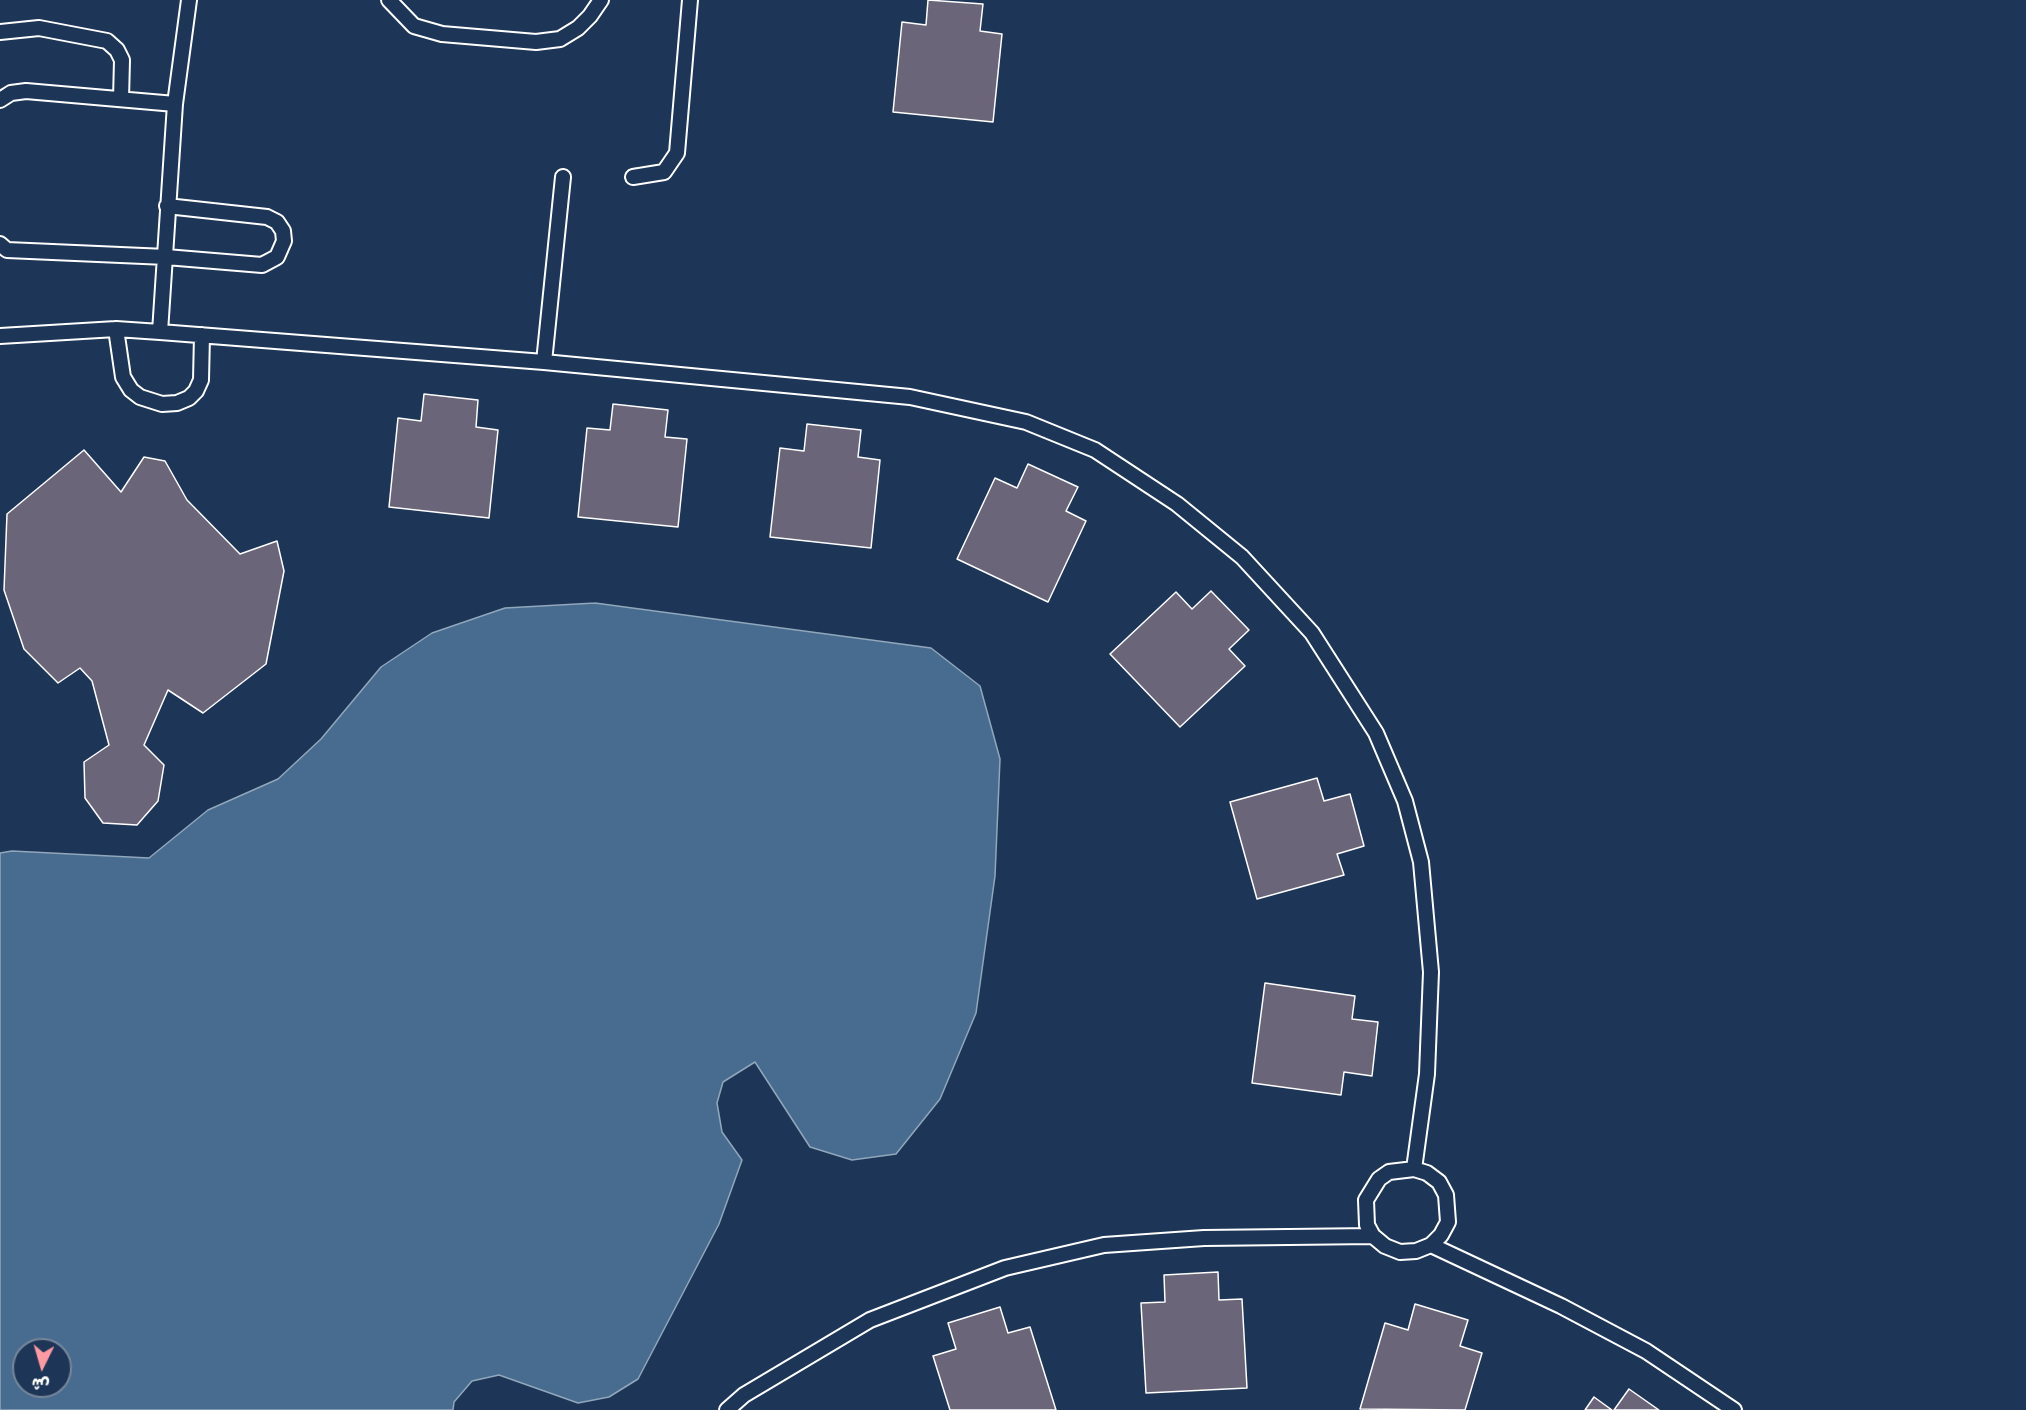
<!DOCTYPE html>
<meta charset="utf-8">
<style>
body{margin:0}
#map{position:relative;width:2026px;height:1410px;overflow:hidden;background:#1d3557;font-family:Pangolin,"Playpen Sans Arabic",sans-serif}
canvas{display:block}
.north{position:absolute;left:12px;top:1338px;width:60px;height:60px;box-sizing:border-box;background:#1d3557;border:2px solid #77869a;border-radius:50%;rotate:185deg;font-size:16px;font-weight:700;line-height:24px;text-align:center;color:#fff}
.north::after{content:'';display:block;margin:auto;width:21px;height:27px;background:#ff9aa2;clip-path:polygon(50% 0,100% 100%,50% 72%,0 100%)}
</style>
<div id="map">
<canvas width="2026" height="1410"></canvas>
<div class="north">ش</div>
</div>
<script>
const ctx = document.querySelector('canvas').getContext('2d');
ctx.lineJoin = 'round';
function paint(path, color) { ctx.fillStyle = color; ctx.fill(path, 'evenodd'); }
const shape = rows => new Path2D(rows.map(r => 'M' + r).join(''));
function strokePath(path, color, width, dash) { ctx.strokeStyle = color; ctx.lineWidth = width; ctx.lineCap = dash ? 'butt' : 'round'; ctx.setLineDash(dash || []); ctx.stroke(path); }
const water = shape([
 [595,603,931,648,980,686,1000,759,995,876,976,1013,940,1099,896,1154,852,1160,810,1147,755,1062,723,1082,717,1103,722,1132,742,1160,719,1224,638,1379,609,1397,578,1403,499,1375,472,1381,454,1402,453,1410,0,1410,0,853,12,851,149,858,208,810,278,779,321,739,381,667,432,633,505,608,595,603],
 [24,1350,60,1350,60,1386,24,1386,24,1350]
]);
const building = shape([
 [928,0,983,4,980,31,1002,34,993,122,893,112,902,22,926,25,928,0],
 [424,394,478,400,476,427,498,430,489,518,389,507,398,418,421,421,424,394],
 [613,404,668,410,665,437,687,439,678,527,578,517,587,428,610,430,613,404],
 [807,424,861,430,858,457,880,460,871,548,770,537,780,448,804,451,807,424],
 [84,450,121,492,144,457,165,461,187,500,240,554,277,541,284,571,266,664,203,713,168,690,144,745,164,765,158,801,137,825,103,823,85,798,84,762,109,745,92,681,80,668,58,683,24,649,4,590,7,514,84,450],
 [1028,464,1078,487,1066,511,1086,521,1048,602,957,559,995,478,1017,488,1028,464],
 [1211,591,1249,630,1229,649,1245,666,1180,727,1110,654,1176,592,1192,609,1211,591],
 [1317,778,1324,801,1350,794,1364,846,1337,854,1344,875,1257,899,1230,802,1317,778],
 [1265,983,1355,996,1352,1019,1378,1022,1372,1076,1344,1072,1341,1095,1252,1083,1265,983],
 [1218,1272,1219,1300,1242,1299,1247,1388,1146,1393,1141,1303,1165,1302,1164,1275,1218,1272],
 [1415,1304,1468,1320,1460,1346,1482,1353,1465,1410,1360,1409,1385,1323,1408,1330,1415,1304],
 [1000,1307,1008,1333,1030,1327,1056,1410,950,1410,933,1356,956,1349,948,1323,1000,1307],
 [1629,1389,1659,1410,1614,1410,1629,1389],
 [1594,1397,1612,1410,1585,1410,1594,1397]
]);
const service = shape([
 [389,0,414,26,442,34,536,42,560,39,578,28,590,16,601,0],
 [0,32,39,28,107,41,117,50,122,60,121,99],
 [0,100,11,93,26,91,175,104],
 [633,177,664,172,677,153,690,0],
 [0,244,7,250,166,257,262,265,277,257,284,241,283,231,277,222,267,217,167,206],
 [116,329,123,377,131,390,140,397,162,404,177,403,189,398,196,391,201,380,202,335],
 [160,332,175,104,189,0],
 [0,336,116,329,160,332,544,362,910,397,1026,422,1095,450,1177,504,1242,557,1312,633,1376,733,1405,801,1421,862,1431,972,1427,1074,1414,1169],
 [544,362,563,177],
 [1431,1245,1561,1306,1646,1351,1734,1410],
 [727,1410,744,1395,870,1320,1005,1268,1104,1245,1204,1238,1373,1236,1385,1246,1400,1252,1416,1251,1431,1245,1441,1235,1448,1222,1446,1195,1439,1182,1427,1173,1414,1169,1389,1172,1379,1179,1366,1200,1367,1225,1373,1236]
]);
paint(water, '#486c8f');
strokePath(water, '#91a7bc', 1.5);
paint(building, '#6a6579');
strokePath(building, '#fff', 1.5);
strokePath(service, '#fff', 18);
strokePath(service, '#1d3557', 14);
</script>
